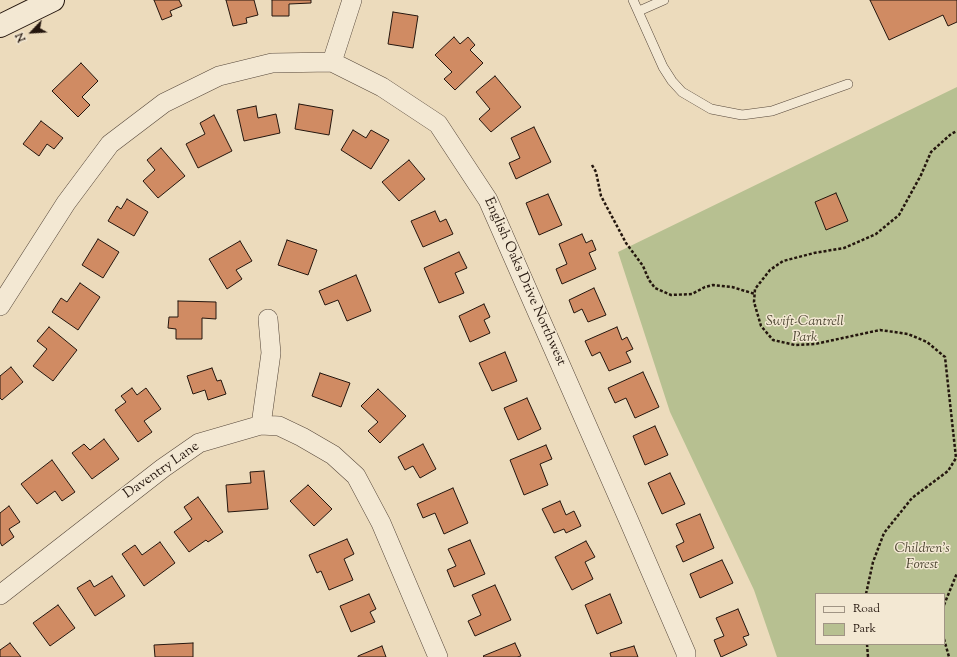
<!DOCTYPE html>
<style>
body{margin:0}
#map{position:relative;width:957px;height:657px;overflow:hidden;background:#ecdbbc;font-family:"Sorts Mill Goudy",serif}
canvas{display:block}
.legend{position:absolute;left:815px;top:593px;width:130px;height:52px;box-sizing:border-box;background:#f3e8d3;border:1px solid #a09484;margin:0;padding:5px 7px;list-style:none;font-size:12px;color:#24160e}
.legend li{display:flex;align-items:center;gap:8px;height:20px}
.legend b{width:20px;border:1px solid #a09484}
.north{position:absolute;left:12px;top:12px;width:40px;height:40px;-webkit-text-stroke:3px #f3e8d3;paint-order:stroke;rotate:245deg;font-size:11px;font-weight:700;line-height:16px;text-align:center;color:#24160e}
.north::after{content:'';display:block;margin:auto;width:14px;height:18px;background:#24160e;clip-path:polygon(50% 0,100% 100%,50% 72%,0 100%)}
</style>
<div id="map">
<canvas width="957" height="657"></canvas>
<ul class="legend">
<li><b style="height:5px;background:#f3e8d3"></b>Road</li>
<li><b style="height:11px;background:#b7c091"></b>Park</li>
</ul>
<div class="north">N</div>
</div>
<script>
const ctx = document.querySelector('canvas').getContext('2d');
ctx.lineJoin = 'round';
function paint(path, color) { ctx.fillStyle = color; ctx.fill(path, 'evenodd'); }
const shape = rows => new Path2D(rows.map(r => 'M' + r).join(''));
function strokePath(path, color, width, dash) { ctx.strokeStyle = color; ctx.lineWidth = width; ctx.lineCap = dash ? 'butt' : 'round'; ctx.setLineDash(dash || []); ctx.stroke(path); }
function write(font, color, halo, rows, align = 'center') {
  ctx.font = font + ' "Sorts Mill Goudy",serif'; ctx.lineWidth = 3; ctx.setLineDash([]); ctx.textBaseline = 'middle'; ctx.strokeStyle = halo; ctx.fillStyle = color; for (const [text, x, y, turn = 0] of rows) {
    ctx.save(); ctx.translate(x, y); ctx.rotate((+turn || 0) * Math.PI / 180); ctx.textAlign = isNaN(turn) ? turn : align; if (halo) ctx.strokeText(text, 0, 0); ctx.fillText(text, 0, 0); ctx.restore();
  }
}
const green = shape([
 [957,87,957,657,777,657,754,590,670,412,618,252],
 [816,594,944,594,944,644,816,644]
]);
const building = shape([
 [154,0,179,0,182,6,170,11,172,16,162,20,154,0],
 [226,0,254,0,258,15,246,18,247,23,233,26,226,0],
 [272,0,311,0,311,3,289,4,289,16,272,16,272,0],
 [870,0,957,0,957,22,948,26,943,15,889,40,870,0],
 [393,12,418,16,413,48,388,44,393,12],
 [454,37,460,44,468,37,475,45,470,50,483,63,455,90,444,79,452,72,435,55,454,37],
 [81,63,98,81,82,97,90,105,78,117,52,91,81,63],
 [495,76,521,107,491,132,479,119,490,109,476,92,495,76],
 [299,104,333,110,329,135,295,129,299,104],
 [256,106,258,118,276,114,280,133,244,141,237,110,256,106],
 [214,115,232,151,198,168,186,144,205,134,200,123,214,115],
 [41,121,63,138,54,149,47,144,39,156,23,144,41,121],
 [534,127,551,162,516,179,509,163,520,158,511,138,534,127],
 [353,130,366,138,371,130,389,140,371,169,341,150,353,130],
 [161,148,185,176,158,198,143,181,155,170,147,160,161,148],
 [409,160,425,179,399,201,382,182,409,160],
 [836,193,848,221,826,230,815,202,836,193],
 [548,194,562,225,539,235,526,203,548,194],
 [127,199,148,212,134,236,108,221,117,206,121,209,127,199],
 [435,211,440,222,446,219,453,234,423,247,411,221,435,211],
 [582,234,586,243,592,240,596,250,589,253,596,269,562,284,556,269,567,264,559,244,582,234],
 [98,239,119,252,103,278,82,265,98,239],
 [287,240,317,250,308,275,278,265,287,240],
 [240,241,252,261,236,270,242,279,227,289,209,259,240,241],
 [459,252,467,268,455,273,464,293,439,303,424,268,459,252],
 [356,275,371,311,347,321,338,300,325,305,319,291,356,275],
 [80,283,100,297,78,330,52,312,61,298,67,302,80,283],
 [594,288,606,315,588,322,582,309,574,313,569,300,594,288],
 [178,301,216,302,216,319,202,318,202,339,176,339,176,329,168,328,169,317,178,317,178,301],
 [484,304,490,317,484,320,490,333,470,342,459,316,484,304],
 [49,327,77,350,53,381,33,366,47,349,37,341,49,327],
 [617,327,622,340,627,337,633,349,626,352,631,362,609,371,600,352,592,356,585,341,617,327],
 [505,352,517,381,492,391,479,363,505,352],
 [11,367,23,382,2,400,0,398,0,376,11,367],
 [212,368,217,381,221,380,226,394,208,400,205,390,193,394,187,376,212,368],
 [643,372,659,407,635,418,626,398,615,403,608,388,643,372],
 [320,373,350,383,341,407,312,396,320,373],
 [132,388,137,395,146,388,161,409,144,421,152,432,138,442,115,410,126,402,121,396,132,388],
 [378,389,406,416,380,443,368,431,378,422,361,406,378,389],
 [527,398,541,429,518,440,504,408,527,398],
 [655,426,668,455,645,465,633,436,655,426],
 [104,439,119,459,92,479,72,453,84,444,90,450,104,439],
 [423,444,436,469,420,478,413,466,405,470,398,457,423,444],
 [546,445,552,459,540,464,548,485,524,495,510,460,546,445],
 [52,460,75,492,62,501,55,491,37,504,21,484,52,460],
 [264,471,268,509,228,512,226,485,251,483,250,472,264,471],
 [670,473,685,504,662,514,648,483,670,473],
 [308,485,332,509,314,526,290,501,308,485],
 [453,488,468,523,444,534,435,513,423,518,417,504,453,488],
 [198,497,223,532,208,542,206,540,189,552,174,532,192,519,184,507,198,497],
 [560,501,566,515,574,511,581,526,566,533,564,529,554,533,542,509,560,501],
 [9,506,20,522,9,529,14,537,2,546,0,542,0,513,9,506],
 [700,514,714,548,683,562,676,546,684,542,676,524,700,514],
 [347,539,354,554,344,559,353,580,329,590,321,571,317,573,309,555,347,539],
 [470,540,485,574,454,587,447,570,456,566,448,549,470,540],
 [586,541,595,557,585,562,593,579,572,590,555,557,586,541],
 [160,542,175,563,144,586,122,554,135,545,142,555,160,542],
 [722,560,733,583,700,598,690,574,722,560],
 [112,576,125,596,95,616,77,588,90,580,94,587,112,576],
 [495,585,511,620,475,636,468,621,481,615,472,595,495,585],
 [369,594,376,609,370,612,375,622,351,632,340,606,369,594],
 [610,594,622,623,597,634,585,605,610,594],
 [58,605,75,628,50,646,33,623,58,605],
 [738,609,749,635,743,637,747,645,721,657,714,640,724,636,716,618,738,609],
 [10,643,21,657,0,657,0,650,10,643],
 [193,643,193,657,155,657,154,645,193,643],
 [515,643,521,656,517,657,484,657,483,656,515,643],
 [382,646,386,657,358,657,358,656,382,646],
 [634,646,638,657,611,657,610,653,634,646]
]);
const path = shape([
 [592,165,596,172,601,196,626,243,643,266,649,280,655,288,671,295,692,294,705,287,713,285,732,287,755,294],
 [866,594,873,562,884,533,912,498,948,471,956,458,945,357,927,342,908,334,880,330,815,344,795,345,773,340,761,326,754,302,755,289,770,270,783,261,814,253,844,248,876,234,899,215,921,175,931,152,951,134,957,131],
 [944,605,957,573],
 [944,639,949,657],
 [867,644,868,657]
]);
const lane = shape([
 [633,0,663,67,672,81,682,92,711,109,742,115,772,111,848,84],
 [639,11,664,0]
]);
const street = shape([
 [332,62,352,0],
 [0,306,66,203,110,144,164,103,219,76,272,63,332,62,382,87,438,124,488,200,629,521,686,653,686,657],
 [261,425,271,353,268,319],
 [0,595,163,468,199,443,261,425,279,426,302,437,333,455,356,476,381,523,438,657]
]);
const secondary = shape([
 [0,26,53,0]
]);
const streetNames = [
 ["English Oaks Drive Northwest",524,282,66],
 ["Daventry Lane",162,471,-35]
];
const parkNames = [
 ["Swift-Cantrell",805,323],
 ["Park",805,339],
 ["Children's",922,550],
 ["Forest",922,566]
];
paint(green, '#b7c091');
paint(building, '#d08b63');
strokePath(building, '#24160e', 1);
strokePath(lane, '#56473a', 10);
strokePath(street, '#56473a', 20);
strokePath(secondary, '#24160e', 24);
strokePath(path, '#24160e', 2.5, [3, 2]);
strokePath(lane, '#f3e8d3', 9);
strokePath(street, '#f3e8d3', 19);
strokePath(secondary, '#f3e8d3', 22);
write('14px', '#24160e', '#f3e8d3', streetNames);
write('italic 14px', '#504935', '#f3e8d3', parkNames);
</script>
